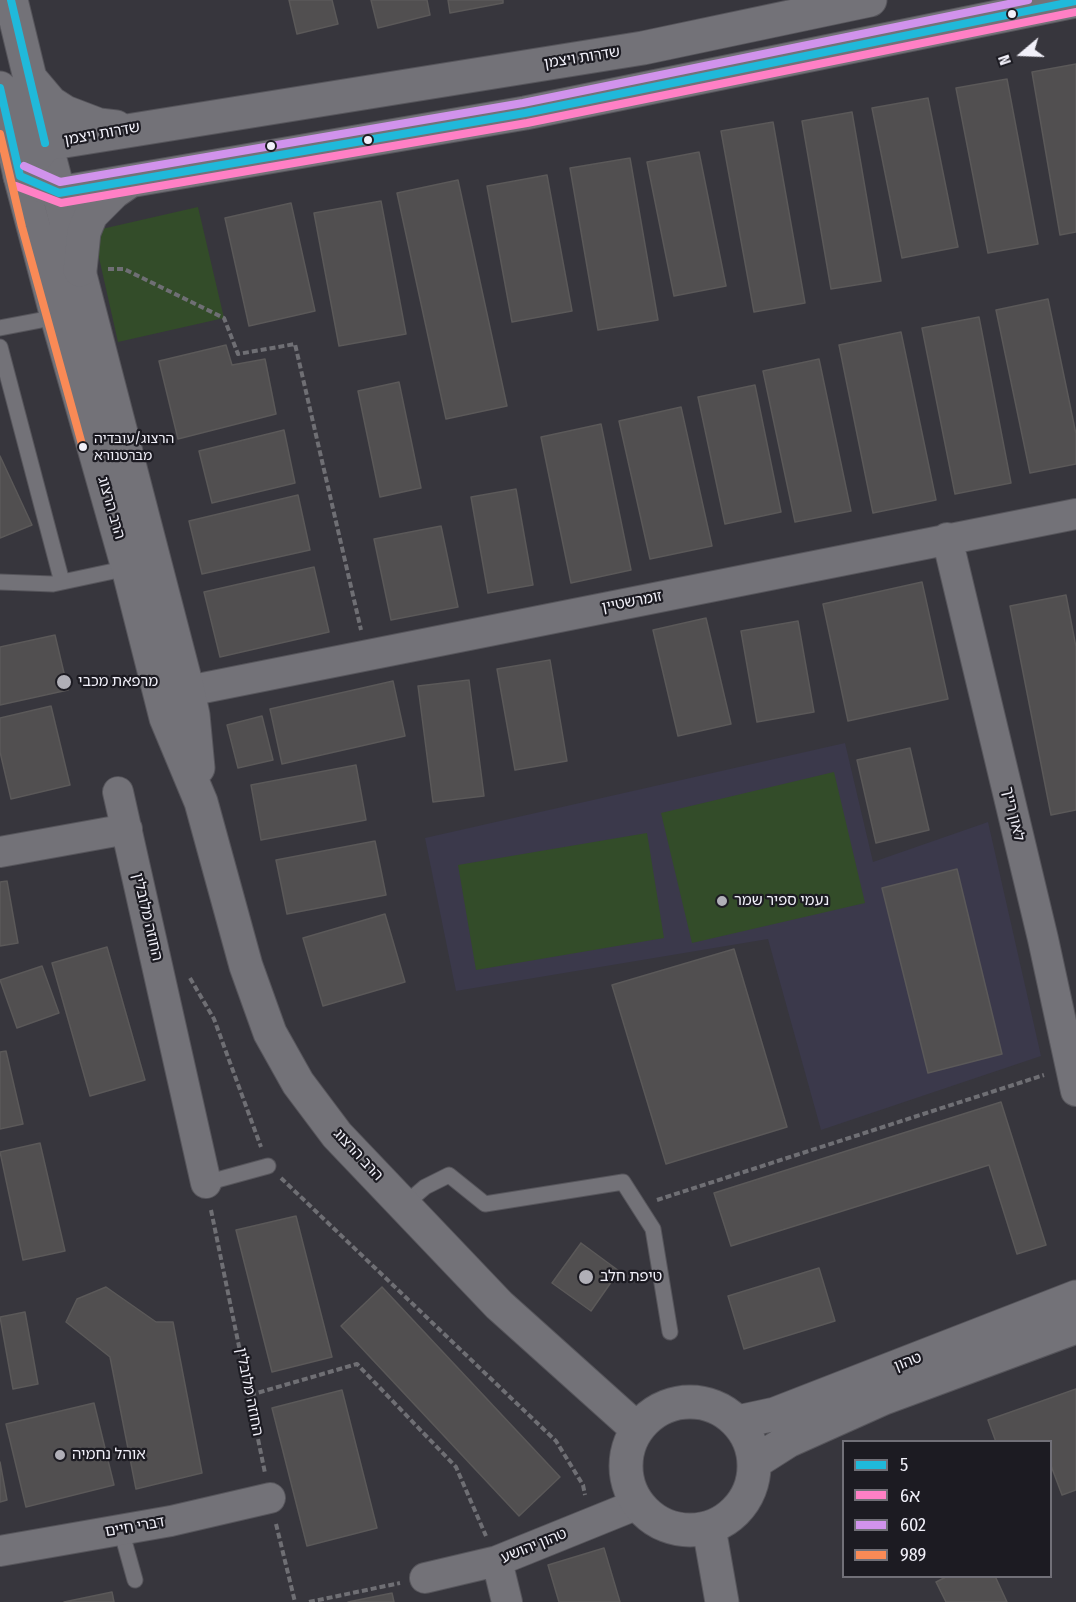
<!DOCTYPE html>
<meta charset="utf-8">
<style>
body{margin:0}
#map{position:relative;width:1076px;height:1602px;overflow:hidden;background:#37363d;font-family:"Fira Sans Condensed","Noto Sans Hebrew",sans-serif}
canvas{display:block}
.legend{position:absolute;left:842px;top:1440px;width:210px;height:138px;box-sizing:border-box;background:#1c1b22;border:2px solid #717078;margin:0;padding:8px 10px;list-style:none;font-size:18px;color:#f1f0f9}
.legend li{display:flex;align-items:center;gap:12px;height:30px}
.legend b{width:30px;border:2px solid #717078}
.north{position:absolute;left:992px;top:24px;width:60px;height:60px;-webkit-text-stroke:4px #1c1b22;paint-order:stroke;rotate:251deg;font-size:16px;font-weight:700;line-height:24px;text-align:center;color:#f1f0f9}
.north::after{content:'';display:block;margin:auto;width:21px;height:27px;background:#f1f0f9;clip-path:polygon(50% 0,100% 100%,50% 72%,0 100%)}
</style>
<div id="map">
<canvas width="1076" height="1602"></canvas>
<ul class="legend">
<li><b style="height:8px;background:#20b9da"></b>5</li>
<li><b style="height:8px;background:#ff80c5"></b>6א</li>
<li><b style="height:8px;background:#d193ec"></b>602</li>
<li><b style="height:8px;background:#f98a56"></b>989</li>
</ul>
<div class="north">N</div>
</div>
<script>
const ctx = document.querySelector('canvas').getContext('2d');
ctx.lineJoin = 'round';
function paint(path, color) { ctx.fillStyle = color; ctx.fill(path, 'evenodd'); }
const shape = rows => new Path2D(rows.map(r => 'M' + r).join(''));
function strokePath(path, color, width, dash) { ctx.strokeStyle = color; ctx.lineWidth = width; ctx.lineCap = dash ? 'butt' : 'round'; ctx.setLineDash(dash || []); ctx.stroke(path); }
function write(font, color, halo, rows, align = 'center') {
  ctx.font = font + ' "Fira Sans Condensed","Noto Sans Hebrew",sans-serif'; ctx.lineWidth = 4.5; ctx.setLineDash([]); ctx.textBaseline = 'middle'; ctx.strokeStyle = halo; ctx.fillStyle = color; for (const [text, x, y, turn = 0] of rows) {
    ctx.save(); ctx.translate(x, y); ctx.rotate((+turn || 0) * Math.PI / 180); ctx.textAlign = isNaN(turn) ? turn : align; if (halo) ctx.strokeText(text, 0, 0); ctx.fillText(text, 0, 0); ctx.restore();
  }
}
const built = shape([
 [845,743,873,862,988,822,1041,1056,821,1130,768,939,456,991,425,838]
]);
const green = shape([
 [198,207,224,318,118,342,93,231],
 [834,772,865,903,692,943,661,813],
 [647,833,664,938,476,970,458,865]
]);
const building = shape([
 [289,0,332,0,338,24,297,34,289,0],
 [371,0,427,0,430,15,378,28,371,0],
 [448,0,503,0,503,3,450,13,448,0],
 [1076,64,1076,232,1060,235,1032,72,1076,64],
 [1007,79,1038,244,988,253,956,88,1007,79],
 [928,98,958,247,902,258,872,108,928,98],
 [852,112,881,281,831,289,802,121,852,112],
 [773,122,805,303,754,312,721,131,773,122],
 [699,152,726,286,674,296,647,162,699,152],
 [630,158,658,320,598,330,570,168,630,158],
 [547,175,572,311,512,322,487,186,547,175],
 [458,180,507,406,446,419,397,193,458,180],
 [381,201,406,334,339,346,314,213,381,201],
 [291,203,315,311,249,326,225,218,291,203],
 [1048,299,1076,434,1076,464,1030,473,996,310,1048,299],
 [979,317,1011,483,955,494,922,328,979,317],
 [901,332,936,500,873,513,839,345,901,332],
 [226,345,232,365,265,359,276,414,178,439,159,361,226,345],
 [819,359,851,511,795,522,763,371,819,359],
 [399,382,421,488,380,497,358,391,399,382],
 [755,385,781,512,725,524,698,397,755,385],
 [681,407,712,546,650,559,619,421,681,407],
 [601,424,631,570,571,583,541,437,601,424],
 [284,430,295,483,212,503,199,451,284,430],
 [0,456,32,525,0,538,0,456],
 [516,489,533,585,488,593,471,497,516,489],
 [298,495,310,550,202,574,189,521,298,495],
 [441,526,458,607,391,620,374,539,441,526],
 [314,567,329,632,220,657,204,592,314,567],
 [922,582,948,699,848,721,823,604,922,582],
 [1066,595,1076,647,1076,810,1051,815,1010,606,1066,595],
 [706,618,731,724,678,736,653,630,706,618],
 [798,621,814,712,757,722,741,631,798,621],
 [55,635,68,690,0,705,0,647,55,635],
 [550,660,567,761,515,770,497,669,550,660],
 [469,680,484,796,433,802,418,686,469,680],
 [393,681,405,736,282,764,270,709,393,681],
 [51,706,70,785,11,799,0,752,0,718,51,706],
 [262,716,273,760,238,768,227,725,262,716],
 [910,748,929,830,876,843,857,760,910,748],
 [356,765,366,820,261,840,251,785,356,765],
 [375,841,386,895,287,914,276,860,375,841],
 [957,869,1002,1054,928,1073,882,888,957,869],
 [7,881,18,943,0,946,0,882,7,881],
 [385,914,405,982,323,1006,303,938,385,914],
 [107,947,145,1080,90,1096,52,963,107,947],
 [734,949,787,1127,666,1164,612,985,734,949],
 [42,966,59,1013,17,1028,0,980,42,966],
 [6,1051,23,1124,0,1129,0,1052,6,1051],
 [1001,1102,1046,1245,1017,1254,989,1165,731,1246,714,1193,1001,1102],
 [40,1143,65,1251,23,1260,0,1152,40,1143],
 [296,1216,332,1357,272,1372,236,1230,296,1216],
 [581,1243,619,1271,591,1311,552,1283,581,1243],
 [819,1268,835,1321,744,1349,728,1296,819,1268],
 [106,1287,156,1322,173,1322,202,1473,136,1489,110,1357,66,1322,77,1299,106,1287],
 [382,1287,560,1477,519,1516,341,1326,382,1287],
 [25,1312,38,1384,13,1389,0,1317,25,1312],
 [1076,1389,1076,1490,1062,1495,1050,1463,1050,1442,996,1442,988,1420,1076,1389],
 [342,1390,377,1528,307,1546,272,1408,342,1390],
 [94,1403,114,1485,26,1507,6,1424,94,1403],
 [0,1462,7,1500,0,1502,0,1462],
 [604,1548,620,1602,559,1602,548,1565,604,1548],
 [948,1576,995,1576,1007,1602,946,1602,936,1582,948,1576],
 [112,1592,114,1602,64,1602,112,1592],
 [392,1593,394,1602,348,1602,392,1593]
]);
const path = shape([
 [108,269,124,269,224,318,238,354,295,344,361,630],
 [190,978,214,1019,261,1147],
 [281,1178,556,1441,583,1485,585,1495],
 [657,1200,1044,1075],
 [211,1210,265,1473],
 [250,1395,357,1364,456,1467,486,1536],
 [276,1524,295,1602],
 [309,1602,400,1583]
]);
const service = shape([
 [0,328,57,317],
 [0,347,62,582],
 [0,582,53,584,128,568],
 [206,1183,268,1166],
 [404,1205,425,1187,449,1175,485,1204,623,1182,653,1229,670,1332],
 [121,1530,135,1580]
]);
const minor = shape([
 [947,538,1043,939,1076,1091],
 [188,691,1076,514],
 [118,792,206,1183],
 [0,852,127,829],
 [0,1551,171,1521,270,1498],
 [497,1561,507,1602],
 [425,1578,497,1561,638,1504]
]);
const tertiary = shape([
 [46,144,188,691,193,715,198,768],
 [20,176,57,317,128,568,166,718,201,802,246,966,270,1033,298,1083,337,1135,499,1305,637,1429],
 '626 1466a64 64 0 1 1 128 0a64 64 0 1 1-128 0Z',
 [738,1422,775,1414,1076,1297],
 [755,1462,788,1441,884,1398,1076,1327],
 [709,1528,722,1602]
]);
const secondary = shape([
 [11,0,46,144],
 [29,77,51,103,65,112,99,125,116,127],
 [0,88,20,176],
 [20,176,59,193,525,113,1076,1],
 [20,176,46,144,643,48,870,0],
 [80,270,84,232,91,215,114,192,130,181]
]);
const bus1 = shape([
 [11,0,45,143],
 [0,88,20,176,59,193,525,113,1076,1]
]);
const bus2 = shape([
 [16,186,61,203,527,123,1076,12]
]);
const bus3 = shape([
 [24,166,60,182,523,103,1028,0]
]);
const bus4 = shape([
 [0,134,22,227,83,448]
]);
const markers = [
 [1012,14,5,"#f1f0f9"],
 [368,140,5,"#f1f0f9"],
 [271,146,5,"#f1f0f9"],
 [83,447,5,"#f1f0f9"],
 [64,682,8,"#b0afb7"],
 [722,901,6,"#b0afb7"],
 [586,1277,8,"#b0afb7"],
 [60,1455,6,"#b0afb7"]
];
const busNames = [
 ["הרצוג/עובדיה",94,439],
 ["מברטנורא",94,456]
];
const streetNames = [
 ["שדרות ויצמן",582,58,-9],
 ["שדרות ויצמן",102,134,-10],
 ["הרב הרצוג",111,508,74],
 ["זומרשטיין",632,602,-11],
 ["לאון רייך",1013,814,77],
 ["החוזה מלובלין",147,917,77],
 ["הרב הרצוג",358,1155,47],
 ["טהון",908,1362,-21],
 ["החוזה מלובלין",249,1392,79],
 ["דברי חיים",135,1527,-10],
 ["טהון יהושע",534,1546,-22]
];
const poiNames = [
 ["מרפאת מכבי",78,682],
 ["נעמי ספיר שמר",734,901],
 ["טיפת חלב",600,1277],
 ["אוהל נחמיה",72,1455]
];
paint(built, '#3b394b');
paint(green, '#334c29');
paint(building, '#514f50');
strokePath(building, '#5b5959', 1.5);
strokePath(service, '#56555b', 17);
strokePath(minor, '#56555b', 32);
strokePath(tertiary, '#56555b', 35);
strokePath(secondary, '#56555b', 35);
strokePath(path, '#6f6f74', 4, [6, 3]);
strokePath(service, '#737278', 15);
strokePath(minor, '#737278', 30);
strokePath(tertiary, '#737278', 33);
strokePath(secondary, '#737278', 33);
strokePath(bus1, '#20b9da', 8);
strokePath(bus2, '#ff80c5', 8);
strokePath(bus3, '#d193ec', 8);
strokePath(bus4, '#f98a56', 8);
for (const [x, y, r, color] of markers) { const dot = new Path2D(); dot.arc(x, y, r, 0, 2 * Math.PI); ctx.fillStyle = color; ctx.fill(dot); strokePath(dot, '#1c1b22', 2); }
write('14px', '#f1f0f9', '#1c1b22', busNames, 'left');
write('15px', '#f1f0f9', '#1c1b22', streetNames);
write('15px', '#f1f0f9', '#1c1b22', poiNames, 'left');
</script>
